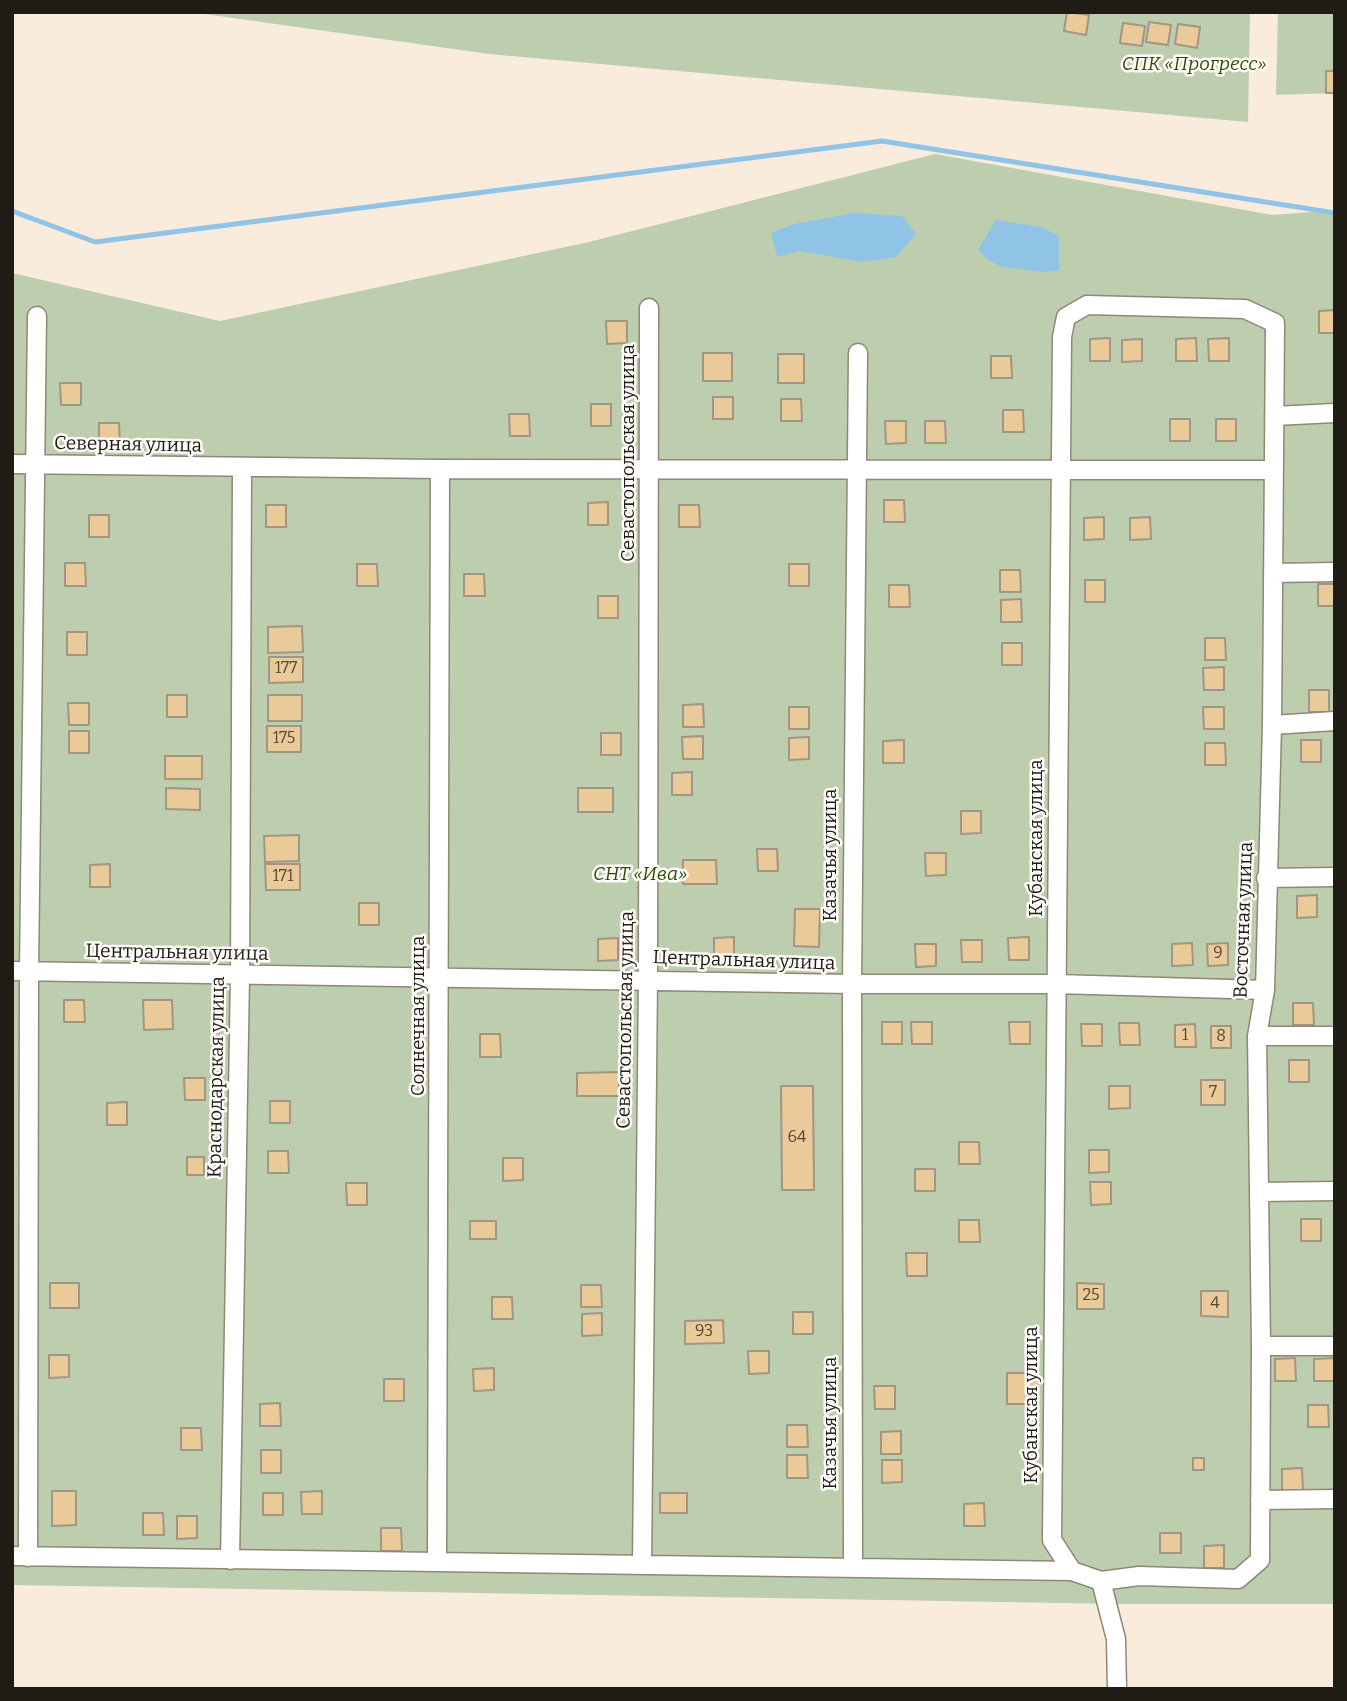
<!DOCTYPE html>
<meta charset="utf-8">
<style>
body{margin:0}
#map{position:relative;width:1347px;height:1701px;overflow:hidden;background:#f9ecdc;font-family:Bitter,serif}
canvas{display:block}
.frame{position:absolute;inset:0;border:14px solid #1f1b15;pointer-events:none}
</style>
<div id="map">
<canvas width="1347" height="1701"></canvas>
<div class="frame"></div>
</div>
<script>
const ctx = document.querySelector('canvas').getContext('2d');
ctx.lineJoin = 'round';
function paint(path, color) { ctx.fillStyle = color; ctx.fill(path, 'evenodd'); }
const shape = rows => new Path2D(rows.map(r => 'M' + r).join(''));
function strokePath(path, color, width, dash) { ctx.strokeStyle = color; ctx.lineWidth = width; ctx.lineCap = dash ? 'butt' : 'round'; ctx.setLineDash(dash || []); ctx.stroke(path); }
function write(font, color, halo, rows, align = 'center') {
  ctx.font = font + ' Bitter,serif'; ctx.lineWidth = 5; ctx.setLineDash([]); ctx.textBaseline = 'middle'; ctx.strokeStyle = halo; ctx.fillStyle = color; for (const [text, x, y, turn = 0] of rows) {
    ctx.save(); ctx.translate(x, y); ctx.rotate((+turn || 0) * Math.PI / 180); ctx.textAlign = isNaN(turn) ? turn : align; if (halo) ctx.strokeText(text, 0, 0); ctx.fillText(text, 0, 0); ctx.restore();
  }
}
const green = shape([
 [190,12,1250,12,1248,122,489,54],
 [1278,12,1335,12,1335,93,1276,95],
 [935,154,1272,215,1335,210,1335,1604,1118,1604,12,1585,12,273,220,321,589,242]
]);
const water = shape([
 [855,213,902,216,916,234,896,257,863,262,799,251,777,257,771,233,794,224],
 [996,220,1041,227,1059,236,1059,270,1045,272,1001,267,987,259,978,250]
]);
const stream = shape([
 [12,211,95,242,882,141,1335,213]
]);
const building = shape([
 [1067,12,1089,15,1086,35,1064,31,1067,12],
 [1149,22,1171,25,1168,45,1146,42,1149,22],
 [1123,23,1145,26,1142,46,1120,43,1123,23],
 [1178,24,1200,27,1197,48,1175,44,1178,24],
 [1326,71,1335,71,1335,93,1326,93,1326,71],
 [1335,310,1335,333,1319,333,1319,311,1335,310],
 [606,321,627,321,627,343,607,344,606,321],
 [1110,338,1110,361,1090,361,1090,339,1110,338],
 [1196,338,1197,361,1176,361,1176,339,1196,338],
 [1229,338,1229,361,1209,361,1208,339,1229,338],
 [1142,339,1142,361,1122,362,1122,340,1142,339],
 [703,353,732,353,732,381,703,381,703,353],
 [778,354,804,354,804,383,778,383,778,354],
 [991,356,1011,356,1012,378,991,378,991,356],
 [60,383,81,383,81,405,61,405,60,383],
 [713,397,733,397,733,419,713,419,713,397],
 [781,399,801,399,802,421,781,421,781,399],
 [591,404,611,404,611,426,591,426,591,404],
 [1003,410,1023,410,1024,432,1003,432,1003,410],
 [509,414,529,414,530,436,510,436,509,414],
 [1170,419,1190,419,1190,441,1170,441,1170,419],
 [1216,419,1236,419,1236,441,1216,441,1216,419],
 [885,421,906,421,906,443,886,444,885,421],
 [925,421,945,421,946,443,925,443,925,421],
 [99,423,119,423,120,445,99,445,99,423],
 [884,500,904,500,905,522,884,522,884,500],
 [608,502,608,525,588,525,588,503,608,502],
 [266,505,286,505,286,527,266,527,266,505],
 [679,505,699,505,700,527,679,527,679,505],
 [89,515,109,515,109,537,89,537,89,515],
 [1104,517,1104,539,1084,540,1084,518,1104,517],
 [1150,517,1151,539,1130,540,1130,518,1150,517],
 [65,563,85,563,86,586,65,586,65,563],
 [357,564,377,564,378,586,357,586,357,564],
 [789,564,809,564,809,586,789,586,789,564],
 [1000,570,1020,570,1021,592,1000,592,1000,570],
 [464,574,484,574,485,596,464,596,464,574],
 [1085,580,1105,580,1105,602,1085,602,1085,580],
 [1318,584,1335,584,1335,606,1318,606,1318,584],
 [889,585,909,585,910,607,889,607,889,585],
 [598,596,618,596,618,618,598,618,598,596],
 [1021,599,1022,622,1001,622,1001,600,1021,599],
 [302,626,303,652,268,653,268,627,302,626],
 [67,632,87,632,87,655,67,655,67,632],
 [1205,638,1225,638,1226,660,1205,660,1205,638],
 [1002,643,1022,643,1022,665,1002,665,1002,643],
 [269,657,303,657,303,682,269,683,269,657],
 [1224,667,1224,690,1204,690,1203,668,1224,667],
 [1309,690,1329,690,1329,712,1309,712,1309,690],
 [167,695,187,695,187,717,167,717,167,695],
 [268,695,302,695,302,721,268,721,268,695],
 [68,703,89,703,89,725,69,725,68,703],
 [703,704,704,727,683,727,683,705,703,704],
 [789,707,809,707,809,729,789,729,789,707],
 [1203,707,1224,707,1224,729,1204,729,1203,707],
 [267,726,301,726,301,752,267,752,267,726],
 [69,731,89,731,89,753,69,753,69,731],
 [601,733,621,733,621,755,601,755,601,733],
 [703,736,703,759,683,759,682,737,703,736],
 [809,737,809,759,789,760,789,738,809,737],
 [904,740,904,763,883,763,883,741,904,740],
 [1301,740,1321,740,1321,762,1301,762,1301,740],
 [1205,743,1225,743,1226,765,1205,765,1205,743],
 [165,756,202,756,202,779,165,779,165,756],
 [692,772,692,795,672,795,672,773,692,772],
 [166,788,200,789,200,810,166,809,166,788],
 [578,788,613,788,613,812,578,812,578,788],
 [961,811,981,811,981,833,961,834,961,811],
 [299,835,299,861,265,862,264,836,299,835],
 [757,849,777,849,778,871,758,871,757,849],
 [925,853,946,853,946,875,926,876,925,853],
 [683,860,716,860,717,884,683,884,683,860],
 [110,864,110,887,90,887,90,865,110,864],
 [265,864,300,864,300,890,266,890,265,864],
 [1317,895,1317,917,1297,918,1297,896,1317,895],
 [359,903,379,903,379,925,359,925,359,903],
 [795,909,820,909,819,947,794,946,795,909],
 [734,937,734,960,714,960,714,938,734,937],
 [1029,937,1029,960,1009,960,1008,938,1029,937],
 [618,938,618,960,598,961,598,939,618,938],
 [961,940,982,940,982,962,962,962,961,940],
 [1192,943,1193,965,1172,966,1172,944,1192,943],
 [1228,943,1228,965,1208,966,1207,944,1228,943],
 [915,944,936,944,936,966,916,967,915,944],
 [64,1000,84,1000,85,1022,64,1022,64,1000],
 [143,1000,172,1000,173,1029,144,1030,143,1000],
 [1293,1003,1313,1003,1314,1025,1293,1025,1293,1003],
 [882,1022,902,1022,902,1044,882,1044,882,1022],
 [911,1022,932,1022,932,1044,912,1044,911,1022],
 [1009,1022,1030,1022,1030,1044,1010,1044,1009,1022],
 [1119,1023,1139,1023,1140,1045,1120,1045,1119,1023],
 [1081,1024,1102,1024,1102,1046,1082,1046,1081,1024],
 [1195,1024,1196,1047,1175,1047,1175,1025,1195,1024],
 [1211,1026,1231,1026,1231,1048,1211,1048,1211,1026],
 [480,1034,500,1034,501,1057,480,1057,480,1034],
 [1289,1060,1309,1060,1309,1082,1289,1082,1289,1060],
 [619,1072,619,1096,577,1096,577,1073,619,1072],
 [184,1078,205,1078,205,1100,185,1100,184,1078],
 [1201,1080,1225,1080,1225,1105,1201,1105,1201,1080],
 [781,1086,813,1086,814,1190,782,1190,781,1086],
 [1109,1086,1130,1086,1130,1108,1109,1109,1109,1086],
 [270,1101,290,1101,290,1123,270,1123,270,1101],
 [127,1102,127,1125,107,1125,107,1103,127,1102],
 [959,1142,979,1142,980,1164,959,1164,959,1142],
 [1089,1150,1109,1150,1109,1172,1089,1173,1089,1150],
 [268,1151,288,1151,289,1173,268,1173,268,1151],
 [187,1157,204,1157,204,1175,187,1175,187,1157],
 [503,1158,523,1158,523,1180,503,1181,503,1158],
 [915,1169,935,1169,935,1191,915,1191,915,1169],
 [1090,1182,1111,1182,1111,1204,1091,1205,1090,1182],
 [346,1183,367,1183,367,1205,347,1205,346,1183],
 [1301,1219,1321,1219,1321,1241,1301,1241,1301,1219],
 [959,1220,979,1220,980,1242,959,1242,959,1220],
 [470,1221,496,1221,496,1239,470,1239,470,1221],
 [906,1253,927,1253,927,1276,907,1276,906,1253],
 [50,1283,79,1283,79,1308,50,1308,50,1283],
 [1077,1283,1104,1284,1104,1309,1077,1309,1077,1283],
 [581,1285,601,1285,602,1307,581,1307,581,1285],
 [1201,1291,1228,1291,1228,1317,1201,1316,1201,1291],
 [492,1297,512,1297,513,1319,492,1319,492,1297],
 [793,1312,813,1312,813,1334,793,1334,793,1312],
 [602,1313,602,1335,582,1336,582,1314,602,1313],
 [723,1320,724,1343,685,1344,685,1321,723,1320],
 [748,1351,769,1351,769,1373,749,1374,748,1351],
 [49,1355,69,1355,69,1377,49,1378,49,1355],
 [1295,1358,1296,1381,1275,1381,1275,1359,1295,1358],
 [1334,1358,1334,1381,1314,1381,1314,1359,1334,1358],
 [494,1368,494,1390,474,1391,473,1369,494,1368],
 [1007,1373,1038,1373,1038,1404,1007,1404,1007,1373],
 [384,1379,404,1379,404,1401,384,1401,384,1379],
 [874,1386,895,1386,895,1409,875,1409,874,1386],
 [280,1403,281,1426,260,1426,260,1404,280,1403],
 [1308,1405,1328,1405,1329,1427,1308,1427,1308,1405],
 [787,1425,807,1425,808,1447,787,1447,787,1425],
 [181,1428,201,1428,202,1450,181,1450,181,1428],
 [901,1431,901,1454,881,1454,881,1432,901,1431],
 [261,1450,281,1450,281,1473,261,1473,261,1450],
 [787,1455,807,1455,808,1478,787,1478,787,1455],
 [1193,1458,1204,1458,1204,1470,1193,1470,1193,1458],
 [882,1460,902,1460,902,1482,882,1483,882,1460],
 [1302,1468,1303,1491,1282,1491,1282,1469,1302,1468],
 [52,1491,76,1491,76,1525,52,1526,52,1491],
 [322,1491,322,1514,302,1514,301,1492,322,1491],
 [263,1493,283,1493,283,1515,263,1515,263,1493],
 [660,1493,687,1493,687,1513,660,1513,660,1493],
 [984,1503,985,1526,964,1526,964,1504,984,1503],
 [143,1513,163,1513,164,1535,143,1535,143,1513],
 [177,1516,197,1516,197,1538,177,1539,177,1516],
 [381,1528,401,1528,402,1551,381,1551,381,1528],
 [1160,1533,1181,1533,1181,1553,1160,1553,1160,1533],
 [1224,1545,1224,1568,1204,1568,1204,1546,1224,1545]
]);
const street = shape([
 [1274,416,1335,413],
 [12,464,440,469,1274,470],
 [1273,573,1335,572],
 [1272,725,1335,721],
 [1266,878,1335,877],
 [12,971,852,984,1057,984,1265,990],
 [1257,1036,1335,1036],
 [1259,1192,1335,1191],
 [1261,1346,1335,1346],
 [1260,1500,1335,1499],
 [12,1556,1072,1571,1101,1581,1116,1639,1117,1689],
 [28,1557,29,971,37,316],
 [230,1560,240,976,242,468],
 [437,1562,440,469],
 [642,1565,648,979,649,308],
 [853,1568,852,984,858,353],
 [1072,1571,1052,1540,1062,337,1066,317,1087,305,1245,309,1275,323,1272,725,1265,990,1257,1036,1261,1346,1260,1560,1238,1579,1139,1576,1101,1581]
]);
const numberNames = [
 ["177",286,669],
 ["175",284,739],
 ["171",283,877],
 ["9",1218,954],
 ["1",1185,1036],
 ["8",1221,1037],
 ["7",1213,1093],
 ["64",797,1138],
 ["25",1091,1296],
 ["4",1215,1304],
 ["93",704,1332]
];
const parkNames = [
 ["СПК «Прогресс»",1194,65],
 ["СНТ «Ива»",640,875]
];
const streetNames = [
 ["Северная улица",128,445,1],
 ["Севастопольская улица",629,453,-90],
 ["Кубанская улица",1037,838,-90],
 ["Казачья улица",831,855,-90],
 ["Восточная улица",1244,920,-88],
 ["Центральная улица",177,953,1],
 ["Центральная улица",744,961,2],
 ["Солнечная улица",419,1016,-90],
 ["Севастопольская улица",626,1020,-89],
 ["Краснодарская улица",217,1077,-89],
 ["Кубанская улица",1032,1405,-90],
 ["Казачья улица",831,1423,-90]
];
paint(green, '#bdceaf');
paint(water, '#90c4e6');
strokePath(stream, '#90c4e6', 5);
paint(building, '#ebca9a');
strokePath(building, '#a19586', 2);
strokePath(street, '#918677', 21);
strokePath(street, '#fff', 18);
write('16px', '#524736', null, numberNames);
write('italic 19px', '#2e4d03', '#fefbf8', parkNames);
write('19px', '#1f1b15', '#fefbf8', streetNames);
</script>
